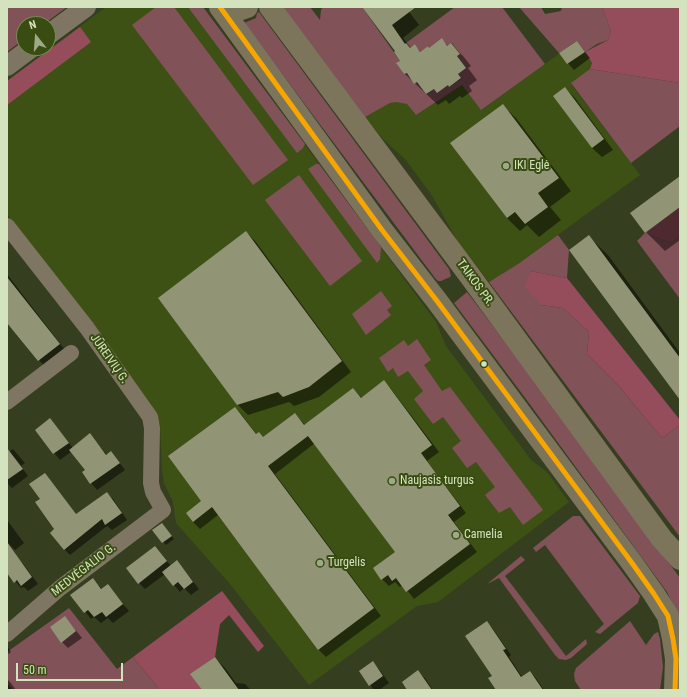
<!DOCTYPE html>
<meta charset="utf-8">
<style>
body{margin:0}
#map{position:relative;width:687px;height:697px;overflow:hidden;background:#353f1f;font-family:"Roboto Condensed",sans-serif}
canvas{display:block}
.frame{position:absolute;inset:0;border:8px solid #d3e3bd;pointer-events:none}
.north{position:absolute;left:16px;top:16px;width:40px;height:40px;box-sizing:border-box;background:#394c12;border:1px solid #778856;border-radius:50%;rotate:343deg;font-size:11px;font-weight:700;line-height:16px;text-align:center;color:#d3e3bd}
.north::after{content:'';display:block;margin:auto;width:14px;height:18px;background:#9caa86;clip-path:polygon(50% 0,100% 100%,50% 72%,0 100%)}
.scale{position:absolute;left:16px;top:663px;width:107px;height:18px;box-sizing:border-box;border:2px solid #d3e3bd;border-top:0;padding-left:5px;font-size:12px;line-height:14px;white-space:nowrap;color:#d3e3bd;-webkit-text-stroke:3px #394c12;paint-order:stroke}
</style>
<div id="map">
<canvas width="687" height="697"></canvas>
<div class="frame"></div>
<div class="north">N</div>
<div class="scale">50 m</div>
</div>
<script>
const ctx = document.querySelector('canvas').getContext('2d');
ctx.lineJoin = 'round';
function paint(path, color) { ctx.fillStyle = color; ctx.fill(path, 'evenodd'); }
const shape = rows => new Path2D(rows.map(r => 'M' + r).join(''));
function strokePath(path, color, width, dash) { ctx.strokeStyle = color; ctx.lineWidth = width; ctx.lineCap = dash ? 'butt' : 'round'; ctx.setLineDash(dash || []); ctx.stroke(path); }
function write(font, color, halo, rows, align = 'center') {
  ctx.font = font + ' "Roboto Condensed",sans-serif'; ctx.lineWidth = 4; ctx.setLineDash([]); ctx.textBaseline = 'middle'; ctx.strokeStyle = halo; ctx.fillStyle = color; for (const [text, x, y, turn = 0] of rows) {
    ctx.save(); ctx.translate(x, y); ctx.rotate((+turn || 0) * Math.PI / 180); ctx.textAlign = isNaN(turn) ? turn : align; if (halo) ctx.strokeText(text, 0, 0); ctx.fillText(text, 0, 0); ctx.restore();
  }
}
const built = shape([
 [106,7,203,7,436,322,446,346,531,460,547,472,569,502,438,602,417,606,309,685,230,584,176,523,173,502,164,483,162,471,160,424,101,337,7,214,7,81],
 [577,41,592,63,590,69,571,84,640,175,518,264,489,282,458,242,431,194,405,159,384,140,365,117,390,103,396,101,407,104,416,115,462,85,482,109]
]);
const green = shape([
 [7,7,67,7,44,24,24,24,24,39,7,52],
 [156,7,174,7,288,160,253,185,132,25],
 [188,7,203,7,305,144,303,148,297,153],
 [283,7,310,7,320,20,321,10,323,7,362,7,400,61,397,64,404,74,407,73,414,83,417,82,426,94,434,89,448,85,449,87,461,79,458,74,466,68,457,56,460,54,452,43,447,46,442,39,429,48,428,46,420,52,415,44,410,48,406,43,455,7,502,7,545,64,481,110,462,85,416,115,407,104,396,102,390,103,365,117],
 [519,7,541,7,545,14,561,11,562,7,602,7,611,31,608,40,597,44,585,52,577,41,559,53],
 [259,12,449,269,451,276,450,277,441,281,438,281,435,278,244,23,256,18,257,13],
 [590,69,680,83,680,126,631,163,571,83],
 [316,164,319,164,381,247,380,259,377,263,308,169],
 [299,175,362,261,330,286,265,200],
 [645,233,671,243,680,236,680,299,637,241],
 [558,235,569,250,567,278,530,271,541,305,563,308,589,332,587,354,619,386,662,438,680,425,680,537,489,282,518,264],
 [381,291,392,306,387,310,391,315,366,335,352,314],
 [467,292,536,383,680,578,680,619,667,592,526,399,454,303],
 [417,339,431,360,424,365,442,391,450,387,543,510,523,525,510,507,499,513,485,495,495,487,476,462,467,468,452,448,461,441,443,417,433,424,414,399,423,391,408,371,398,377,393,368,388,372,379,358,404,340,408,346],
 [573,516,580,516,640,596,638,603,600,634,595,632,604,624,545,545,536,552,533,548],
 [521,556,525,560,505,576,566,656,586,639,587,644,571,658,566,660,559,659,555,655,499,578,487,584],
 [69,608,117,669,133,657,160,690,13,690,7,683,7,652],
 [630,621,646,645,654,634,658,632,660,639,663,667,660,690,581,690,575,681,574,674,576,668]
]);
const forest = shape([
 [602,7,680,7,680,83,590,69,592,63,585,52,608,40,611,31],
 [80,27,91,42,7,105,7,81],
 [680,207,680,236,671,243,645,233],
 [530,271,567,278,680,420,680,425,662,438,619,386,587,354,589,332,563,308,541,305,525,287],
 [222,591,264,646,258,652,229,615,220,624,215,657,191,674,202,690,160,690,133,657]
]);
const shadow = shape([
 [363,7,410,7,407,9,419,25,403,38,411,48,414,46,421,52,429,49,441,40,448,46,451,44,463,56,471,66,468,68,477,80,469,86,472,91,462,98,460,96,449,104,446,100,438,105,405,74,398,64,402,61,396,51],
 [577,42,590,58,574,70,568,63],
 [565,88,575,98,613,150,602,157,592,148],
 [502,105,516,118,571,191,550,207,561,220,539,237,527,225,520,231,507,218],
 [680,177,680,240,665,251,646,232],
 [246,232,256,242,351,372,319,397,294,406,289,402,248,415,238,405,159,299],
 [589,237,608,255,680,353,680,398],
 [7,274,68,354,48,370,39,360,7,321],
 [384,382,391,389,439,452,427,461,466,513,454,522,477,552,414,599,403,585,400,587,395,582,389,586,382,579,397,552,315,443,275,474,381,616,326,657,319,650,218,515,200,529,193,522,203,501,235,408,242,415,257,435,263,438,295,414,305,425,353,389,362,398],
 [50,420,73,448,90,435,107,455,111,452,125,470,97,490,91,483,86,471,71,452,60,460,36,430],
 [13,449,25,463,21,466,28,476,12,488,7,483,7,453],
 [107,493,113,499,127,520,112,530,107,526,70,555,64,549,56,529],
 [7,520,24,543,15,550,7,542],
 [165,527,174,539,166,545,153,530],
 [161,554,171,566,177,562,199,589,191,595,184,588,180,592,165,574,145,589,139,583],
 [18,559,24,565,38,584,28,591,24,587,21,588,7,571,7,566],
 [93,579,102,589,107,585,129,611,113,623,108,618,101,623,94,617,91,619,72,595],
 [65,617,82,638,68,648,62,642],
 [487,622,493,629,511,655,509,657,522,677,530,672,536,678,544,690,498,690,493,676],
 [7,646,11,652,7,655],
 [215,658,225,668,236,683,245,684,251,690,203,690],
 [373,663,379,669,389,683,379,690,374,690,360,671],
 [418,672,425,678,433,690,409,690],
 [7,679,10,682,16,690,7,690]
]);
const building = shape([
 [362,7,416,7,392,25,405,44,406,43,410,48,415,44,420,52,428,46,429,48,442,38,447,46,451,43,460,54,457,56,466,68,458,74,461,78,449,87,448,85,437,93,434,89,426,94,417,82,414,84,407,73,404,74,396,63,400,61,394,52,395,51],
 [577,41,585,52,567,64,559,53],
 [565,87,604,139,592,148,553,96],
 [503,104,559,178,538,193,548,207,525,224,515,212,507,218,450,143],
 [680,176,680,207,645,233,630,213],
 [246,231,342,361,309,387,283,397,278,392,237,405,158,298],
 [589,235,680,358,680,400,569,250],
 [7,277,60,344,38,361,7,323],
 [384,380,432,445,421,453,460,506,448,515,470,544,406,592,396,578,392,581,388,575,381,580,373,568,395,552,308,436,268,466,374,608,318,650,212,507,193,522,186,513,201,501,168,456,235,407,256,434,259,432,263,437,295,413,304,425,353,388,361,398],
 [50,418,69,443,53,454,35,430],
 [90,433,106,455,111,451,120,463,90,484,82,472,85,470,69,450],
 [7,448,23,469,7,480],
 [45,473,76,514,107,492,122,513,105,525,102,519,64,550,50,533,54,529,35,502,40,499,29,484],
 [162,523,172,536,162,543,152,530],
 [7,542,32,577,21,586,17,580,14,583,7,573],
 [155,546,167,561,138,584,126,568],
 [177,560,193,582,184,589,178,582,173,586,162,572],
 [93,578,101,589,108,584,123,604,106,617,102,612,94,617,88,610,84,613,70,595],
 [65,616,76,631,61,643,50,627],
 [487,621,506,649,503,650,521,677,530,671,543,690,496,690,488,678,492,676,465,636],
 [215,657,239,690,202,690,190,674],
 [373,661,383,676,369,686,359,671],
 [418,670,432,690,407,690,402,682]
]);
const minor = shape([
 [7,226,87,328,150,417,152,428,151,483,153,492,163,510,60,588,7,634],
 [7,402,71,353]
]);
const tertiary = shape([
 [48,35,86,7],
 [7,66,31,48]
]);
const primary = shape([
 [220,7,382,230,437,301,632,563,654,594,668,616,673,639,676,659,675,690],
 [224,7,238,10,247,7],
 [270,7,470,276,662,539,680,559]
]);
const bus1 = shape([
 [220,7,382,230,437,301,632,563,654,594,668,616,673,639,676,659,675,690]
]);
const markers = [
 [506,166,4,"#9caa86"],
 [484,364,3.5,"#d3e3bd"],
 [392,481,4,"#9caa86"],
 [456,535,4,"#9caa86"],
 [320,563,4,"#9caa86"]
];
const poiNames = [
 ["IKI Eglė",514,166],
 ["Naujasis turgus",400,481],
 ["Camelia",464,535],
 ["Turgelis",328,563]
];
const streetNames = [
 ["TAIKOS PR.",475,283,54],
 ["JŪREIVIŲ G.",109,359,55],
 ["MEDVĖGALIO G.",84,570,-38]
];
paint(built, '#3e5115');
paint(green, '#815258');
paint(forest, '#954d5b');
paint(shadow, '#0007');
paint(building, '#919576');
strokePath(minor, '#7f7563', 16);
strokePath(tertiary, '#7f7563', 20);
strokePath(primary, '#7c745b', 22);
strokePath(bus1, '#f7a600', 5);
for (const [x, y, r, color] of markers) { const dot = new Path2D(); dot.arc(x, y, r, 0, 2 * Math.PI); ctx.fillStyle = color; ctx.fill(dot); strokePath(dot, '#394c12', 1.5); }
write('12px', '#d3e3bd', '#394c12', poiNames, 'left');
write('12px', '#d3e3bd', '#394c12', streetNames);
</script>
